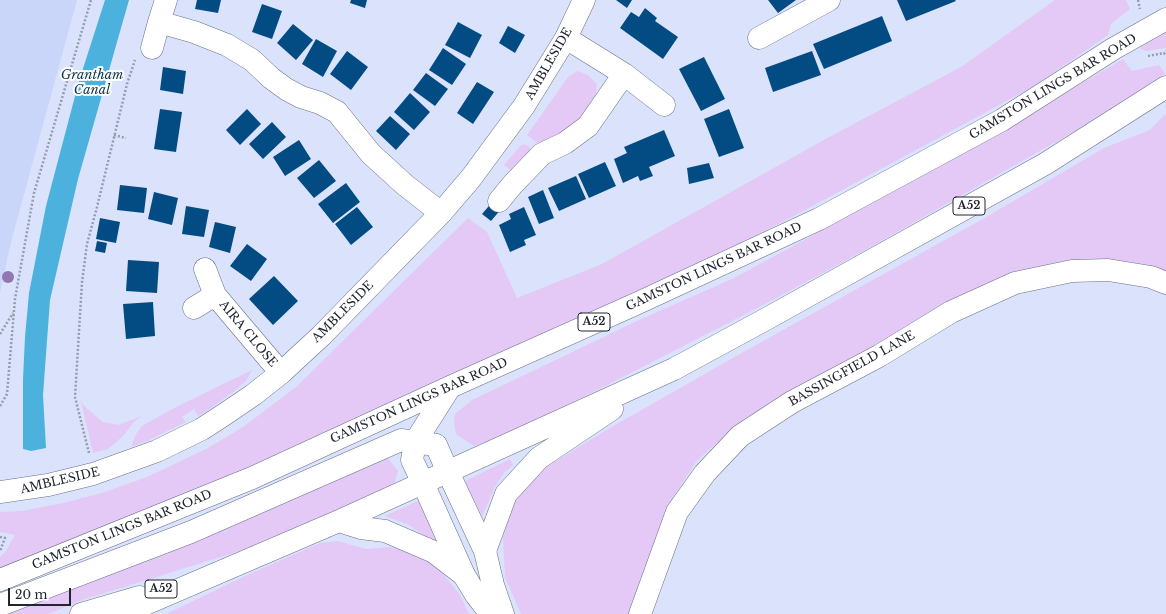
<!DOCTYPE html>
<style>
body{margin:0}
#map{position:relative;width:1166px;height:614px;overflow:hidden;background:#dae3fb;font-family:"Libre Baskerville",serif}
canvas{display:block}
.scale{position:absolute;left:8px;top:588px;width:63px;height:18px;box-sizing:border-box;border:2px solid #212530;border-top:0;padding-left:5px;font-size:12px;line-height:14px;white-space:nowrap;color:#212530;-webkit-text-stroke:3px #fff;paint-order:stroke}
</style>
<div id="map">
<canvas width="1166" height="614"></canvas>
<div class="scale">20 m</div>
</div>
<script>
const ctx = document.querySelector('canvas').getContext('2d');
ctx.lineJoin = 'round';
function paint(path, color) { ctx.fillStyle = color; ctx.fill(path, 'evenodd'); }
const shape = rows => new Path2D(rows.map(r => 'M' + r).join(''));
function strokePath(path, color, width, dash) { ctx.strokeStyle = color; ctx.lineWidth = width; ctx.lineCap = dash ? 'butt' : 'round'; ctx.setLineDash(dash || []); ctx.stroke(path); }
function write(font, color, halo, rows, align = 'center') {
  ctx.font = font + ' "Libre Baskerville",serif'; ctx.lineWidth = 4; ctx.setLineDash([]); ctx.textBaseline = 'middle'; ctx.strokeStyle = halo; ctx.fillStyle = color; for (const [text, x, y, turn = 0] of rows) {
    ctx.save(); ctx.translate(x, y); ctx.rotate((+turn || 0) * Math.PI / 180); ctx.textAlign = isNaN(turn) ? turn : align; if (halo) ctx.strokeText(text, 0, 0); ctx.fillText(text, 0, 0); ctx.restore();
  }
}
const built = shape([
 [0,0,77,0,11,242,0,293]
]);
const green = shape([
 [1055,0,1126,0,1130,9,1111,24,1108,35,1036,85,794,216,654,287,247,473,0,576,0,557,6,551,15,535,0,532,0,512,22,511,63,503,102,493,147,477,206,449,243,427,296,387,468,218,487,232,517,298,602,264,831,136,961,67],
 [1166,31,1166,48,1146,51,1139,48],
 [1123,59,1132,71,1159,65,1165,74,1084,126,869,248,767,303,586,396,493,440,474,446,456,434,454,422,455,414,472,400,637,321,734,278,941,166],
 [577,71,588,75,597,84,595,100,577,122,556,137,538,144,527,135,568,77],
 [1165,114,1166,117,1166,271,1144,264,1106,260,1063,261,1014,273,900,331,774,401,713,446,696,462,668,505,630,614,521,614,505,577,503,537,510,512,518,491,540,471,608,429,747,350,988,216,1104,148,1150,130],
 [522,144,529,146,532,154,512,171,504,165],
 [252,370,246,381,232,393,207,411,198,416,194,409,182,417,186,422,147,441,131,447,136,434,142,426,174,408],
 [80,397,83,405,103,422,118,425,142,416,134,422,123,436,108,449,93,453],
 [387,457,398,471,394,485,346,507,237,552,85,599,48,614,9,614,119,570],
 [510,459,513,465,504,473,495,487,482,516,465,481],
 [420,500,442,548,409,525,385,516],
 [338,541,366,549,390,547,414,552,438,567,460,595,469,614,166,614,245,576,320,543]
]);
const water = shape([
 [105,0,129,0,78,179,50,300,43,395,46,448,31,451,23,449,23,379,25,337,29,293,46,206,79,81]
]);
const building = shape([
 [197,0,221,0,218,13,195,9],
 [351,0,367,0,365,8,350,3],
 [616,0,632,0,627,8],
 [768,0,796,0,778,13],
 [897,0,955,0,956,1,906,21],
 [262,4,282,11,272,39,252,32],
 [645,8,657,18,655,21,678,37,663,59,620,28,631,12,639,17],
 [882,16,892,41,824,69,813,44],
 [458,22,482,35,470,58,445,45],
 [293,24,313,40,296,60,277,43],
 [508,26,525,35,515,53,499,43],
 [316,39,337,51,323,77,302,64],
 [443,48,466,64,452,85,429,70],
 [347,51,368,67,351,90,330,74],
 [812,51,821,75,773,92,765,68],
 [704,57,725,99,701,111,679,69],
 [163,67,186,71,183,94,160,90],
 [426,73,448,89,435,106,413,90],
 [477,82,494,92,473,124,457,113],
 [410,93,430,112,414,130,394,112],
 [160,109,182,112,176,152,154,149],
 [247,109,261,124,240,145,226,130],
 [729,109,744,148,719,157,704,119],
 [390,116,410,134,396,150,376,131],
 [272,122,286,137,263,159,249,144],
 [664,130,675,156,649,167,653,176,640,181,638,176,623,183,614,159,627,153,624,147],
 [299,140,311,159,285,176,273,157],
 [319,160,336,181,314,198,297,178],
 [605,162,616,186,589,198,578,174],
 [709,163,714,178,689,184,687,168],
 [576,176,586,199,559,211,548,188],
 [346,183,360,202,333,223,318,204],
 [120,185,147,188,144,213,117,210],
 [543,190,554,218,539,224,528,197],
 [154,192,178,198,172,225,148,219],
 [494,200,502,208,491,221,482,214],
 [186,206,209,210,204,237,182,234],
 [357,207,373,227,351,245,335,224],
 [524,207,536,235,524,240,526,245,510,252,499,225,511,219,509,214],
 [100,218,120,222,116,243,96,239],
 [215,222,236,227,230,253,209,247],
 [97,241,107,243,105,253,95,251],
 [247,244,267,259,251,281,230,266],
 [128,260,159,262,157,293,126,291],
 [274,276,298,301,273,325,249,299],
 [153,302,155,336,126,339,123,304]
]);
const path = shape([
 [1138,0,1140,9],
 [1148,56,1164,53,1166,56],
 [114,135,126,138],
 [0,334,13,313],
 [0,406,7,394,15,299,34,193,91,0],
 [89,453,75,397,82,282,87,244,97,207,127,84,135,60],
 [0,537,5,538,0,551]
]);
const street = shape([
 [166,0,159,22,194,32,227,45,252,60,271,78,286,89,301,97,320,103,337,112,371,154,405,185,441,213],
 [566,38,624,74,664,105],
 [759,38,829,0],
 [152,48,159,22],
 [499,201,513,184,542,154,565,143,588,126,624,74],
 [205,269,215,295,281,373],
 [194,308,215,295],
 [640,614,677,512,705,473,740,436,792,402,879,356,951,312,1015,283,1072,271,1108,270,1151,277,1166,283]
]);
const secondary = shape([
 [448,472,485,551,493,585,503,614],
 [423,483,464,575,476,595,491,614],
 [0,492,48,485,93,474,157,451,202,429,225,414,253,395,281,373,321,336,441,213,471,178,524,106,566,38,584,0]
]);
const highway = shape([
 [423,483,412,460,415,442,450,387],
 [339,521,361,528,385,531,434,552,464,575],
 [485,551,506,494,539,458,612,409],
 [0,580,252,478,450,387,638,303,819,219,1002,120,1113,49,1166,19],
 [0,605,191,532,401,440,436,445,448,472],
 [81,614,139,597],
 [122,614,339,521,674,369,768,318,1045,164,1166,87]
]);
const trees = [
 [8,277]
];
const shields = [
 [969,206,32],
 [594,322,32],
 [161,589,32]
];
const shieldNames = [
 ["A52",969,206],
 ["A52",594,322],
 ["A52",161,589]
];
const streetNames = [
 ["AMBLESIDE",549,64,-60],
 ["GAMSTON LINGS BAR ROAD",1053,87,-31],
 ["GAMSTON LINGS BAR ROAD",714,267,-25],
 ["AMBLESIDE",343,312,-45],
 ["AIRA CLOSE",248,334,50],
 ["BASSINGFIELD LANE",852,369,-29],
 ["GAMSTON LINGS BAR ROAD",419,401,-24],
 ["AMBLESIDE",60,481,-13],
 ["GAMSTON LINGS BAR ROAD",122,530,-22]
];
const waterNames = [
 ["Grantham",92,75],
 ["Canal",92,90]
];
paint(built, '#c9d6fa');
paint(green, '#e4c9f6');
paint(water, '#4cb2dd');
paint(building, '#034b83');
strokePath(street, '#67708a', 23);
strokePath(secondary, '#67708a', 23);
strokePath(highway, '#67708a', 23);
strokePath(path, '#959caf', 2.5, [2, 2]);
strokePath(street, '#fff', 22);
strokePath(secondary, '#fff', 22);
strokePath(highway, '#fff', 22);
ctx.fillStyle = '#9177b0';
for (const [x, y] of trees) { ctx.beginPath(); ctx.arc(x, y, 6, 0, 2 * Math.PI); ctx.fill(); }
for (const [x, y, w] of shields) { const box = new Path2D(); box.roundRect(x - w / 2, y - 9, w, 18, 3); ctx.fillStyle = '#fff'; ctx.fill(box); strokePath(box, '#212530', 1); }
write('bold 11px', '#212530', null, shieldNames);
write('12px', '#212530', '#fff', streetNames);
write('italic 13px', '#09384a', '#fff', waterNames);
</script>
